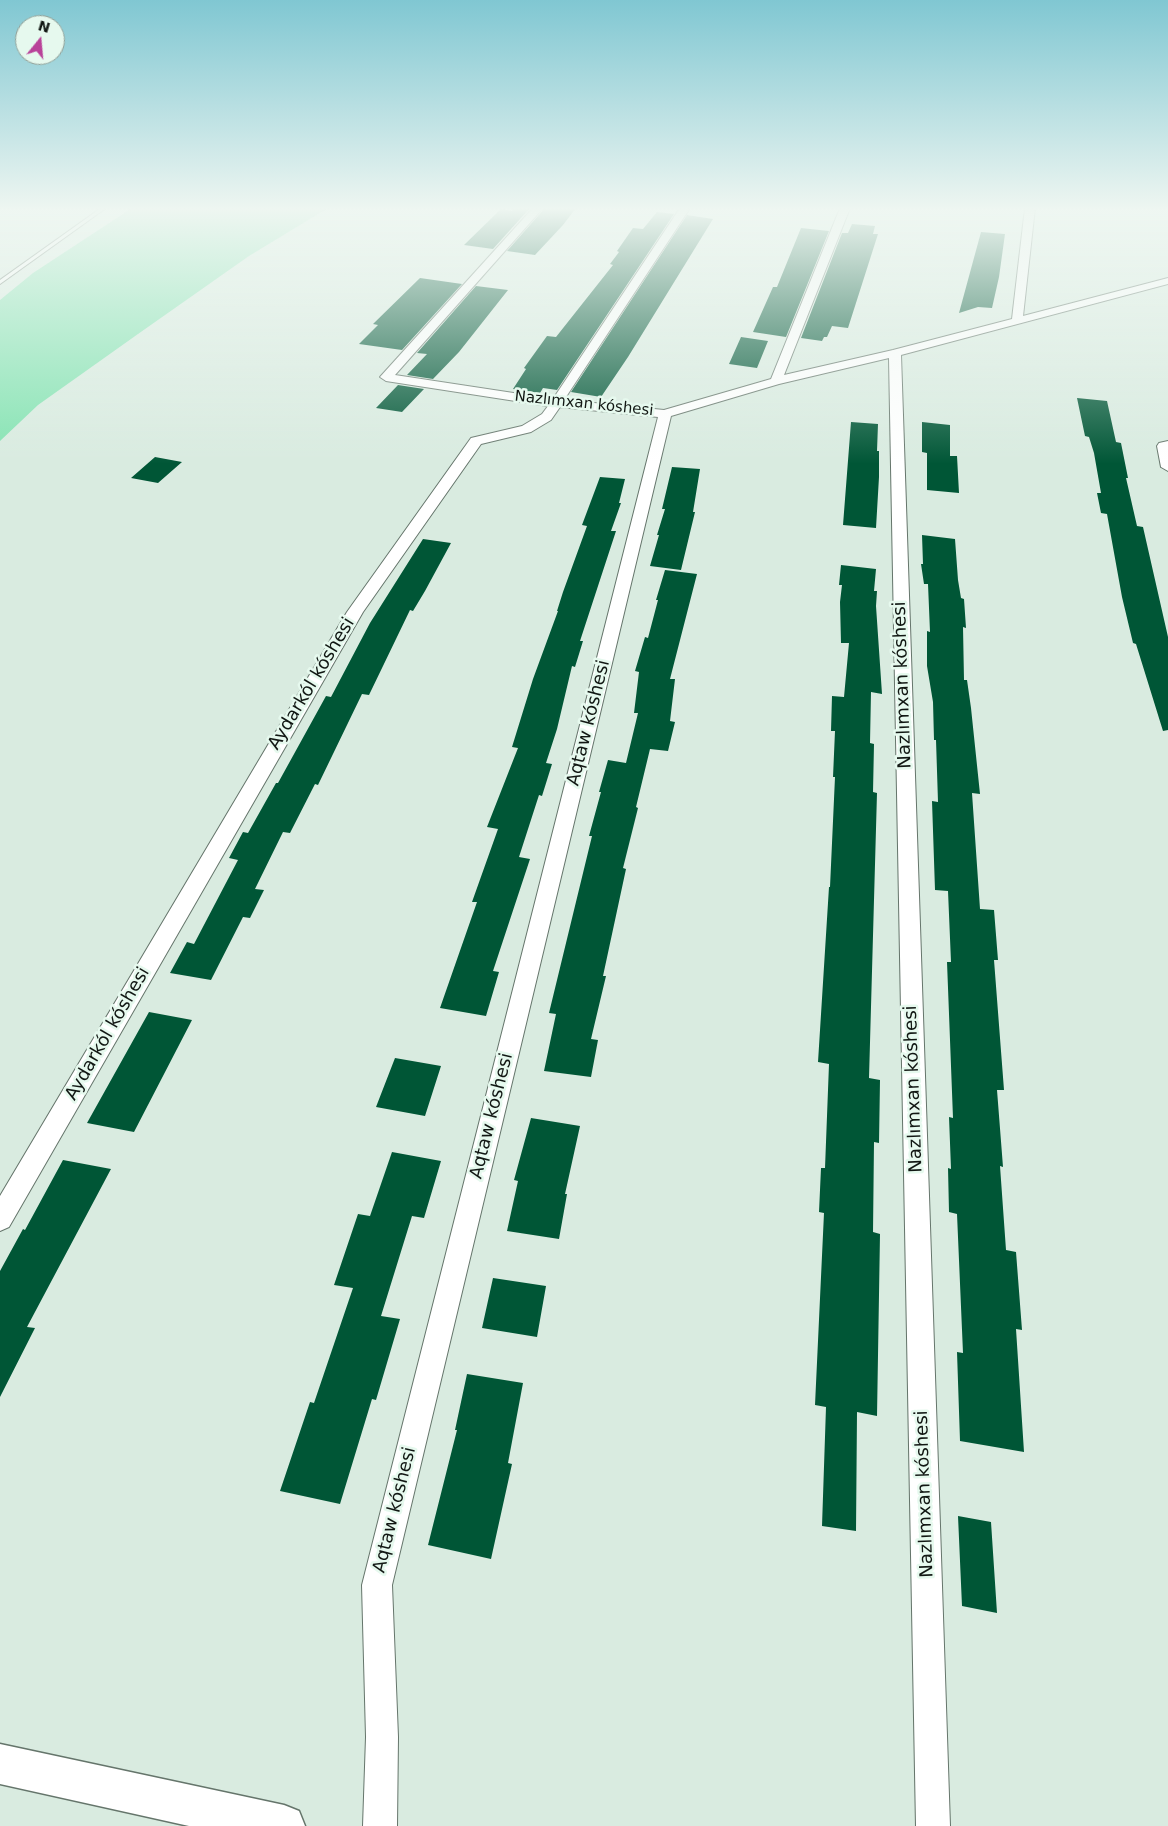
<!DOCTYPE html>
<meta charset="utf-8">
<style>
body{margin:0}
#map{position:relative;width:1168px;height:1826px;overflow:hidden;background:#d9ebe0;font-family:"DejaVu Sans",sans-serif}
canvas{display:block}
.north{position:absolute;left:15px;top:15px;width:50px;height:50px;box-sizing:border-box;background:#e6f9ee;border:1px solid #919f96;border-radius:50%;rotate:17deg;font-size:14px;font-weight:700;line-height:20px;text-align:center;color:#111713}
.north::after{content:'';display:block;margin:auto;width:18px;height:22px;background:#b94299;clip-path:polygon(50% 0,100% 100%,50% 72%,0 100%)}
</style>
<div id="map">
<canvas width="1168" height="1826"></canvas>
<div class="north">N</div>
</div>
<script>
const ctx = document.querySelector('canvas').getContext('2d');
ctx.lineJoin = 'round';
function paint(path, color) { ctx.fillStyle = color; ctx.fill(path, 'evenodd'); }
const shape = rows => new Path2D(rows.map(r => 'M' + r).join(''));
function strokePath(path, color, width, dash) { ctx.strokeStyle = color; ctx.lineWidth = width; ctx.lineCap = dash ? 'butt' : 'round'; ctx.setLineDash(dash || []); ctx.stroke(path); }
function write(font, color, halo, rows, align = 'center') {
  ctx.font = font + ' "DejaVu Sans",sans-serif'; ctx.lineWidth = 5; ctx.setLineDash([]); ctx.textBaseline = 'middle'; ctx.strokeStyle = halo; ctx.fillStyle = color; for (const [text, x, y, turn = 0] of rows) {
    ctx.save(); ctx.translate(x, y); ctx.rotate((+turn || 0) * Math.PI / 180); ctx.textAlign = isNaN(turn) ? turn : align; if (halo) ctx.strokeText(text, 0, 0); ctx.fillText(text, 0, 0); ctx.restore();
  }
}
const water = shape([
 [132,208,328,208,249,256,138,334,38,405,0,441,0,300,33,273]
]);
const building = shape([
 [514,208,530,208,493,249,464,245,501,209,512,211],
 [545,208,576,208,563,225,535,255,507,251],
 [657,212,674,214,557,390,543,388,540,393,513,389,526,369,524,368,547,336,556,337,613,265,610,264,619,252,617,251,633,228,643,229],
 [687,215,713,219,628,357,601,397,571,392],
 [852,224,875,226,873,234,878,234,848,328,832,326,827,337,824,337,822,341,801,338,842,233,848,233],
 [801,228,829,231,786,337,753,332,773,287,777,287],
 [981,232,1005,234,999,277,992,308,978,307,959,313],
 [420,278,462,284,402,350,359,344,378,325,373,324],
 [476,286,508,290,459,352,433,379,407,375,427,354,417,353],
 [741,337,768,341,757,368,729,364],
 [398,385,424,389,402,412,376,408],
 [1077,398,1107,401,1116,442,1121,443,1128,478,1126,478,1137,526,1143,527,1168,637,1168,730,1163,731,1136,644,1133,643,1122,597,1107,514,1101,513,1097,493,1101,493,1094,453,1089,437,1085,436],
 [851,422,878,424,877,451,879,451,879,477,876,528,843,525],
 [922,422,950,425,950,456,957,456,959,493,927,490,927,453,922,452],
 [155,457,182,462,158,483,131,478],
 [672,467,700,469,693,512,695,512,681,570,650,566,659,535,657,535,665,509,662,509],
 [600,477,625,479,619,503,621,503,611,531,616,531,580,641,583,641,575,667,572,666,557,729,546,763,552,764,542,796,539,795,519,857,530,859,493,971,499,972,486,1016,440,1008,477,902,472,902,498,829,487,827,518,748,512,747,533,679,558,611,557,611,563,592,587,526,582,525],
 [922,535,955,539,958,580,961,598,964,599,966,628,963,627,964,680,967,680,971,708,980,794,972,793,980,909,994,910,998,960,994,960,1004,1090,997,1090,1003,1167,1000,1166,1006,1250,1016,1252,1022,1330,1016,1329,1024,1452,960,1441,957,1352,963,1353,957,1214,949,1212,948,1168,951,1169,949,1117,953,1118,947,962,951,962,948,891,935,890,932,801,938,802,936,740,934,740,933,702,927,666,927,631,930,632,928,584,924,584,921,564,923,564],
 [423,539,451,543,425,591,413,611,410,610,369,695,362,694,318,785,315,784,290,833,283,832,255,889,264,890,250,918,243,917,211,980,170,973,187,942,194,944,238,860,229,858,243,832,248,833,276,783,278,783,326,696,331,697,370,623],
 [841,565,876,569,874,591,877,591,876,606,882,694,871,692,870,743,874,744,873,792,877,793,869,1078,880,1080,879,1143,874,1142,873,1232,880,1234,877,1416,857,1412,856,1531,822,1526,826,1407,815,1405,824,1213,819,1212,821,1168,825,1168,829,1064,818,1062,829,887,830,887,835,777,833,777,835,731,831,731,832,696,844,697,849,643,841,643,840,602,842,585,839,585],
 [665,570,697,574,670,679,675,679,670,721,675,722,668,751,650,749,636,807,638,808,623,868,626,869,603,976,606,976,591,1039,598,1040,591,1077,544,1071,556,1014,549,1013,592,836,589,836,601,792,599,792,608,760,626,763,638,713,634,713,639,672,635,671,645,637,648,638,658,600,656,600],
 [149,1012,192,1020,134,1132,87,1123],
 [395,1058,441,1066,425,1116,376,1107],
 [531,1118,580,1126,565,1194,567,1194,559,1239,507,1231,518,1181,514,1180],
 [392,1152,441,1161,424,1218,412,1216,381,1316,400,1319,376,1400,372,1399,340,1504,280,1491,310,1402,314,1403,353,1288,334,1285,358,1214,370,1216],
 [63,1160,111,1169,27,1327,35,1328,0,1397,0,1271,23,1229,25,1230],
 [493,1278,546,1286,537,1337,482,1328],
 [467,1374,523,1383,508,1463,512,1464,491,1559,428,1545,457,1430,455,1430],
 [958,1516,991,1522,997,1613,962,1606]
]);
const service = shape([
 [101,208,106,208,0,284,0,280,101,208]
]);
const minor = shape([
 [533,208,543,208,395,375,553,399,680,208,690,208,564,400,664,410,771,379,840,208,850,208,784,375,893,350,1012,319,1025,208,1035,208,1023,316,1168,278,1168,284,901,355,950,1826,916,1826,889,358,779,384,671,416,392,1585,398,1737,397,1826,363,1826,366,1737,362,1585,658,417,560,407,551,420,531,432,481,444,363,612,9,1227,0,1231,0,1196,347,612,471,438,522,426,542,414,548,406,386,381,380,377,533,208],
 [1168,441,1168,471,1161,467,1157,446,1159,443,1168,441]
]);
const tertiary = shape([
 [0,1744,284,1805,299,1811,305,1826,189,1826,0,1784,0,1744]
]);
const farStreetnames = [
 ["Nazlımxan kóshesi",584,404,6]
];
const streetNames = [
 ["Aydarkól kóshesi",312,684,-59],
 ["Nazlımxan kóshesi",903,685,-92],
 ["Aqtaw kóshesi",589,723,-76],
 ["Aydarkól kóshesi",108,1034,-60],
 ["Nazlımxan kóshesi",914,1089,-92],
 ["Aqtaw kóshesi",492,1116,-76],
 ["Nazlımxan kóshesi",925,1494,-92],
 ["Aqtaw kóshesi",395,1510,-76]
];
paint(water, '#84e3b2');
paint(building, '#005636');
strokePath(service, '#65756b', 2);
strokePath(minor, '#65756b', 2);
strokePath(tertiary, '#65756b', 3);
paint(service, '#fff');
paint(minor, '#fff');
paint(tertiary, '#fff');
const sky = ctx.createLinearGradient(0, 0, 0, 464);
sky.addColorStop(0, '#80c7d2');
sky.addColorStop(0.45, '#eef6f1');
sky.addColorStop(1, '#eef6f100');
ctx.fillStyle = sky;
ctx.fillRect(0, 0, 1168, 464);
write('15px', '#111713', '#e6f9ee', farStreetnames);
write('18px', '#111713', '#e6f9ee', streetNames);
</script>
